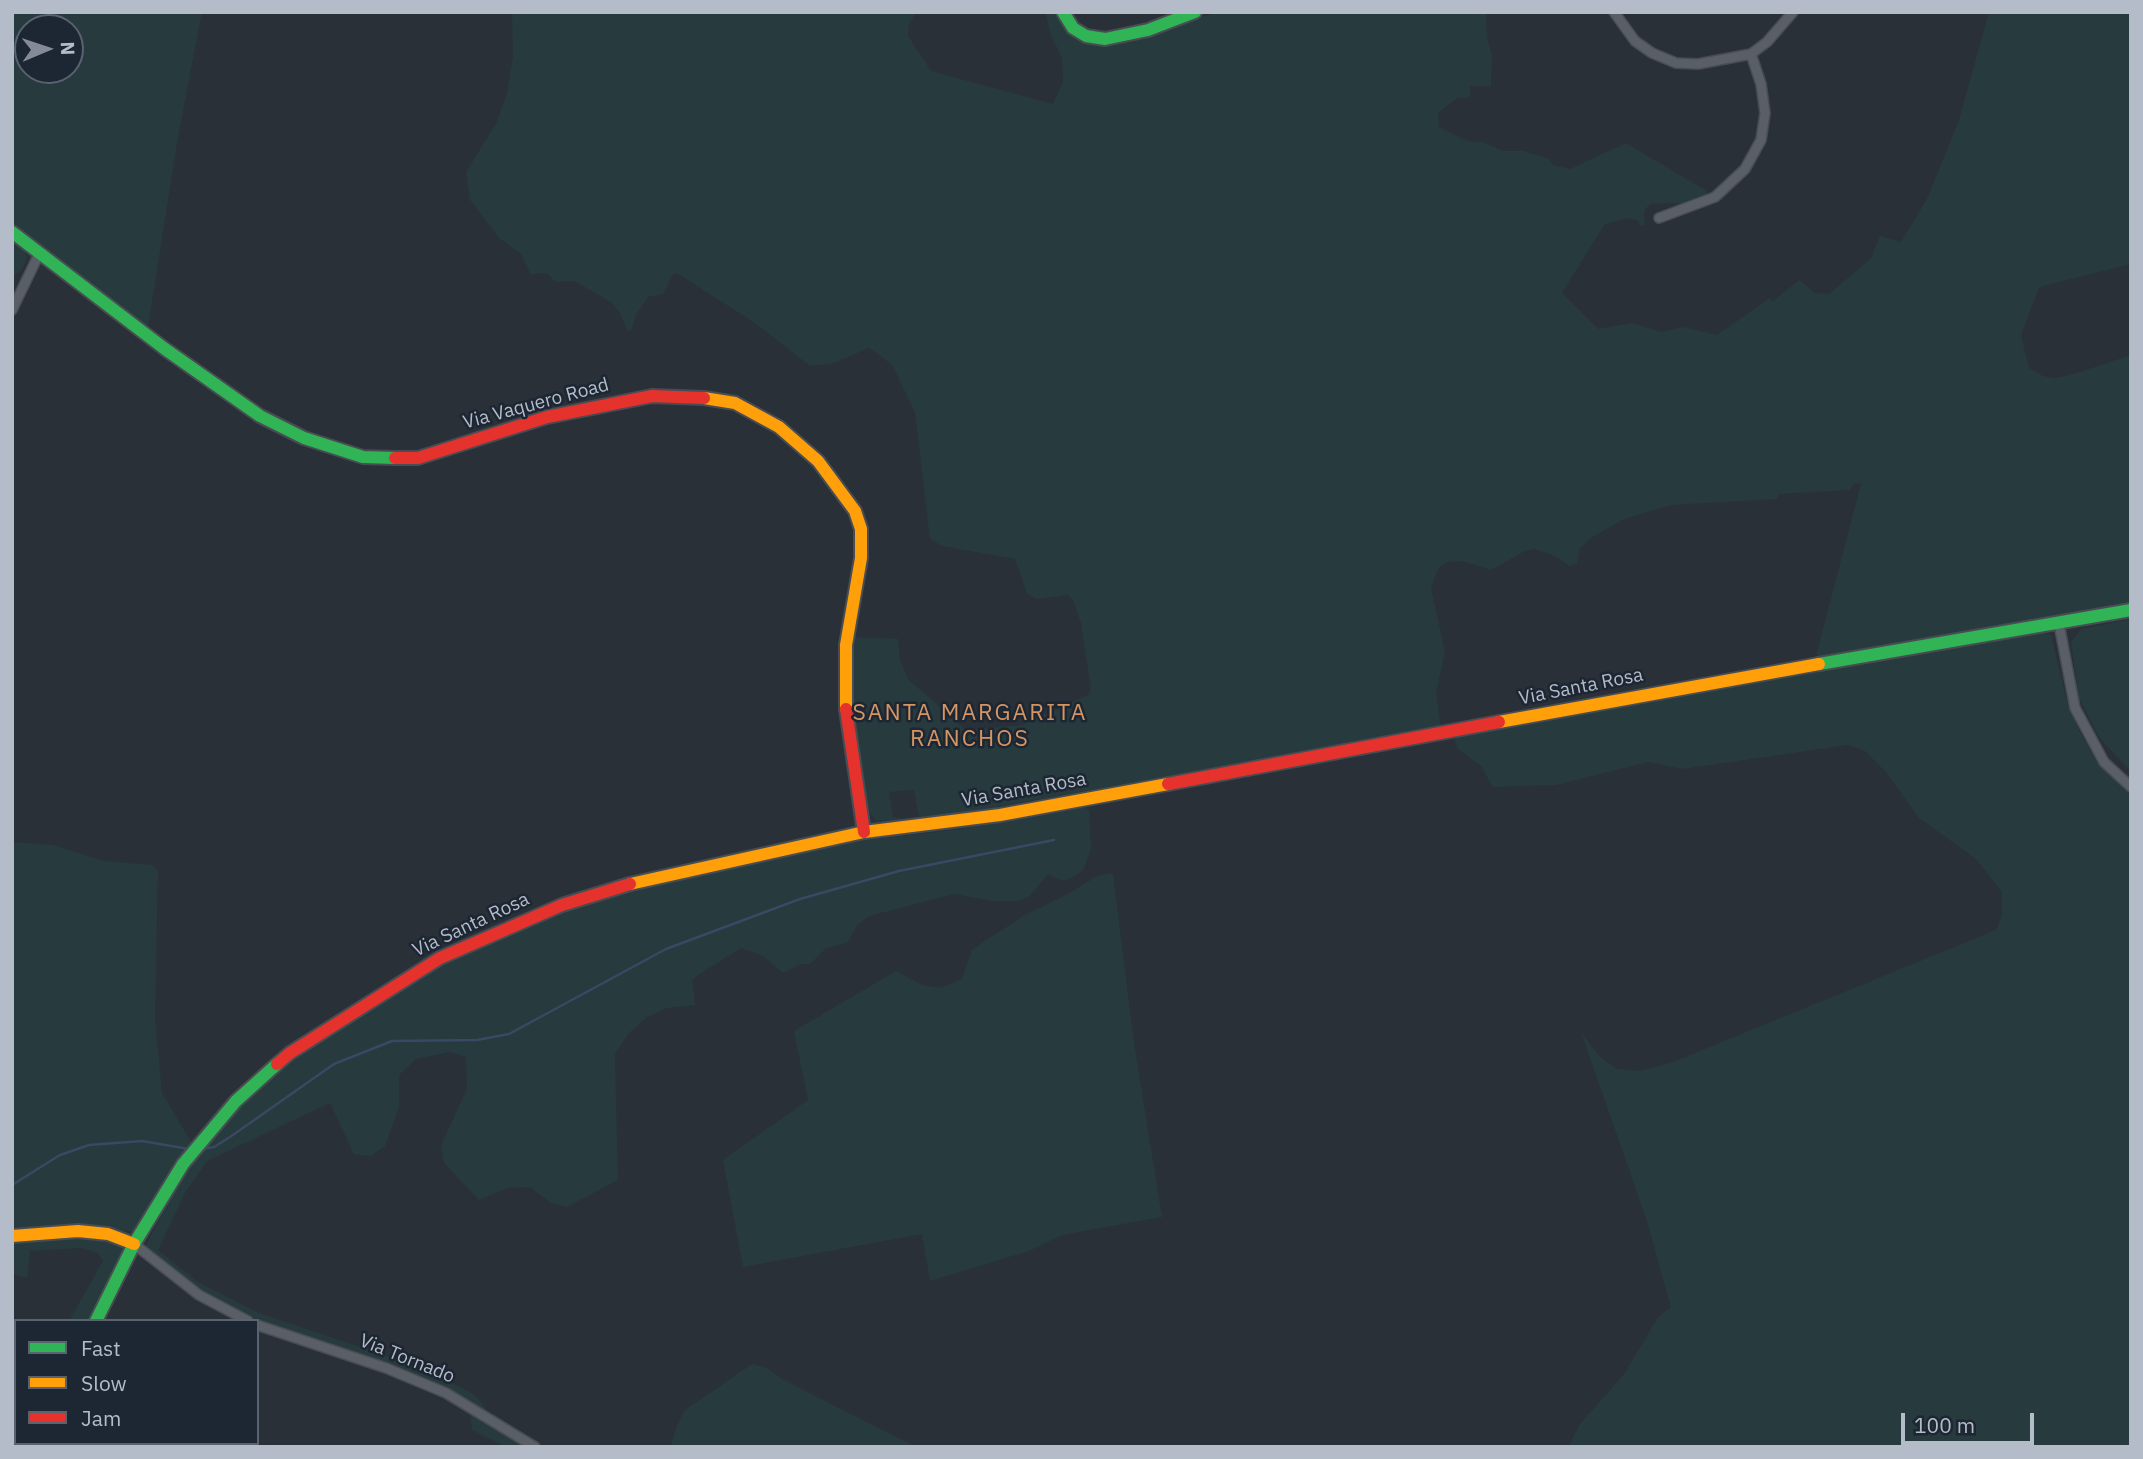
<!DOCTYPE html>
<style>
body{margin:0}
#map{position:relative;width:2143px;height:1459px;overflow:hidden;background:#2a3038;font-family:"IBM Plex Sans",sans-serif}
canvas{display:block}
.frame{position:absolute;inset:0;border:14px solid #b4bcc9;pointer-events:none}
.legend{position:absolute;left:14px;top:1319px;width:245px;height:126px;box-sizing:border-box;background:#1d2633;border:2px solid #59626f;margin:0;padding:9px 12px;list-style:none;font-size:21px;color:#b4bcc9}
.legend li{display:flex;align-items:center;gap:14px;height:35px}
.legend b{width:35px;border:2px solid #59626f}
.north{position:absolute;left:14px;top:14px;width:70px;height:70px;box-sizing:border-box;background:#1d2633;border:2px solid #59626f;border-radius:50%;rotate:88deg;font-size:19px;font-weight:700;line-height:28px;text-align:center;color:#b4bcc9}
.north::after{content:'';display:block;margin:auto;width:24px;height:32px;background:#848b96;clip-path:polygon(50% 0,100% 100%,50% 72%,0 100%)}
.scale{position:absolute;left:1901px;top:1413px;width:133px;height:32px;box-sizing:border-box;border:4px solid #b4bcc9;border-top:0;padding-left:9px;font-size:21px;line-height:24px;white-space:nowrap;color:#b4bcc9;-webkit-text-stroke:5px #1d2633;paint-order:stroke}
</style>
<div id="map">
<canvas width="2143" height="1459"></canvas>
<div class="frame"></div>
<ul class="legend">
<li><b style="height:9px;background:#30b455"></b>Fast</li>
<li><b style="height:9px;background:#ff9f0a"></b>Slow</li>
<li><b style="height:9px;background:#e5322d"></b>Jam</li>
</ul>
<div class="north">N</div>
<div class="scale">100 m</div>
</div>
<script>
const ctx = document.querySelector('canvas').getContext('2d');
ctx.lineJoin = 'round';
function paint(path, color) { ctx.fillStyle = color; ctx.fill(path, 'evenodd'); }
const shape = rows => new Path2D(rows.map(r => 'M' + r).join(''));
function strokePath(path, color, width, dash) { ctx.strokeStyle = color; ctx.lineWidth = width; ctx.lineCap = dash ? 'butt' : 'round'; ctx.setLineDash(dash || []); ctx.stroke(path); }
function write(font, color, halo, rows, align = 'center') {
  ctx.font = font + ' "IBM Plex Sans",sans-serif'; ctx.lineWidth = 5; ctx.setLineDash([]); ctx.textBaseline = 'middle'; ctx.strokeStyle = halo; ctx.fillStyle = color; for (const [text, x, y, turn = 0] of rows) {
    ctx.save(); ctx.translate(x, y); ctx.rotate((+turn || 0) * Math.PI / 180); ctx.textAlign = isNaN(turn) ? turn : align; if (halo) ctx.strokeText(text, 0, 0); ctx.fillText(text, 0, 0); ctx.restore();
  }
}
const green = shape([
 [12,12,202,12,178,137,148,327,12,225],
 [28,28,70,28,70,70,28,70],
 [512,12,916,12,909,25,908,36,931,71,1053,104,1063,82,1062,58,1050,33,1046,12,1059,12,1087,42,1098,44,1138,38,1185,20,1222,12,1486,12,1487,38,1492,55,1491,86,1470,86,1470,97,1456,99,1438,113,1439,127,1467,141,1483,142,1503,151,1524,151,1549,159,1553,165,1570,169,1626,143,1705,190,1708,195,1690,203,1650,204,1644,211,1645,225,1641,226,1638,221,1630,218,1605,224,1562,293,1598,329,1632,323,1661,332,1683,327,1717,335,1770,298,1772,302,1799,280,1815,293,1829,294,1871,258,1880,236,1901,242,1927,199,1959,120,1989,12,2131,12,2131,264,2039,287,2021,335,2029,368,2043,376,2055,378,2074,374,2131,355,2131,606,1819,658,1817,652,1861,484,1854,483,1850,490,1779,494,1777,499,1671,505,1624,519,1591,538,1580,548,1577,564,1569,566,1557,557,1535,549,1525,551,1491,570,1462,561,1447,562,1439,567,1431,588,1445,652,1436,693,1441,728,950,815,919,817,914,790,889,792,893,817,906,819,876,821,868,810,853,715,853,637,898,639,900,660,908,679,966,730,1022,725,1088,695,1091,689,1081,623,1074,602,1068,595,1036,599,1027,593,1015,559,942,546,930,539,915,412,892,365,878,354,869,348,831,364,810,366,755,323,677,273,673,274,663,294,648,297,636,315,631,331,627,330,620,313,611,302,574,281,556,282,547,274,540,273,531,275,521,254,499,238,470,200,466,172,496,124,507,93,513,57],
 [12,238,23,247,27,257,22,270,12,277],
 [2131,619,2131,772,2099,737,2079,698,2071,642,2081,629],
 [2044,632,2051,635,2066,698,2080,732,2097,762,2131,796,2131,1447,1568,1447,1580,1424,1625,1373,1658,1317,1671,1307,1646,1218,1581,1032,1598,1055,1617,1069,1641,1071,1673,1062,1996,930,2002,915,2002,892,1976,859,1919,818,1886,772,1865,751,1848,745,1683,769,1648,762,1556,785,1493,787,1481,766,1458,749,1453,736],
 [1080,805,1089,810,1091,849,1083,870,1075,876,1063,881,1048,874,1030,896,1017,901,993,901,954,894,869,916,857,925,847,943,826,948,810,964,801,964,783,973,763,956,741,948,698,975,692,981,695,1005,667,1008,647,1017,630,1032,615,1054,618,1180,567,1207,551,1203,530,1187,507,1188,479,1200,444,1163,441,1145,467,1089,466,1057,450,1052,416,1059,399,1075,399,1107,385,1146,371,1156,354,1154,330,1103,207,1161,185,1193,158,1250,198,1282,259,1313,425,1369,475,1395,488,1412,462,1397,371,1358,268,1327,204,1293,145,1247,183,1174,207,1143,246,1099,287,1062,431,969,537,918,596,898,763,860,860,841,961,829],
 [12,842,53,845,104,861,152,865,158,871,155,1018,162,1093,192,1143,141,1227,133,1232,93,1226,55,1225,12,1231],
 [1113,873,1134,1043,1162,1217,1062,1235,1029,1251,930,1281,922,1234,743,1267,723,1160,808,1100,794,1031,896,971,922,985,941,988,956,982,962,979,972,950,988,939,1025,915,1070,893,1097,876],
 [59,1236,92,1237,115,1241,126,1247,91,1321,69,1321,103,1261,98,1253,81,1248,30,1251,27,1278,12,1274,12,1242],
 [752,1364,767,1368,782,1379,916,1447,671,1447,676,1428,685,1410],
 [470,1415,523,1447,506,1447,472,1430]
]);
const stream = shape([
 [202,1149,214,1147,230,1137,334,1064,392,1041,477,1040,509,1034,666,949,800,899,899,871,1054,840],
 [12,1185,60,1155,89,1145,142,1141,189,1149]
]);
const street = shape([
 [1614,12,1635,41,1652,53,1676,63,1698,64,1751,54,1767,42,1793,12],
 [1659,218,1715,197,1745,169,1761,140,1765,113,1761,84,1751,54],
 [12,310,40,252],
 [2059,624,2075,708,2104,762,2131,787],
 [134,1244,199,1295,248,1321],
 [257,1325,386,1368,446,1393,535,1447]
]);
const fast = shape([
 [1063,12,1073,28,1086,36,1105,39,1148,30,1195,12],
 [12,232,165,349,260,416,304,438,363,457,395,458],
 [1819,664,2131,610],
 [96,1321,134,1244,183,1164,236,1101,277,1064],
 [40,1447,41,1443]
]);
const slow = shape([
 [704,398,735,403,779,427,818,461,855,511,861,529,861,558,846,645,846,709],
 [1499,722,1819,664],
 [630,884,864,832,1000,815,1168,784],
 [12,1236,78,1231,108,1234,134,1244]
]);
const jam = shape([
 [395,458,418,458,547,417,652,396,704,398],
 [846,709,864,832],
 [1168,784,1499,722],
 [277,1064,290,1053,440,958,562,905,630,884]
]);
const streetNames = [
 ["Via Vaquero Road",536,404,-15],
 ["Via Santa Rosa",1581,687,-11],
 ["Via Santa Rosa",1024,790,-10],
 ["Via Santa Rosa",471,925,-25],
 ["Via Tornado",407,1359,22]
];
const quarterNames = [
 ["SANTA MARGARITA",970,713],
 ["RANCHOS",970,739]
];
paint(green, '#273a3e');
strokePath(stream, '#384963', 2.5);
strokePath(street, '#484c53', 12);
strokePath(fast, '#484c53', 16);
strokePath(slow, '#484c53', 16);
strokePath(jam, '#484c53', 16);
strokePath(street, '#5a5e66', 9);
strokePath(fast, '#30b455', 12);
strokePath(slow, '#ff9f0a', 12);
strokePath(jam, '#e5322d', 12);
write('19px', '#b4bcc9', '#1d2633', streetNames);
ctx.letterSpacing = '2px';
write('23px', '#d59563', '#1d2633', quarterNames);
ctx.letterSpacing = '0px';
</script>
